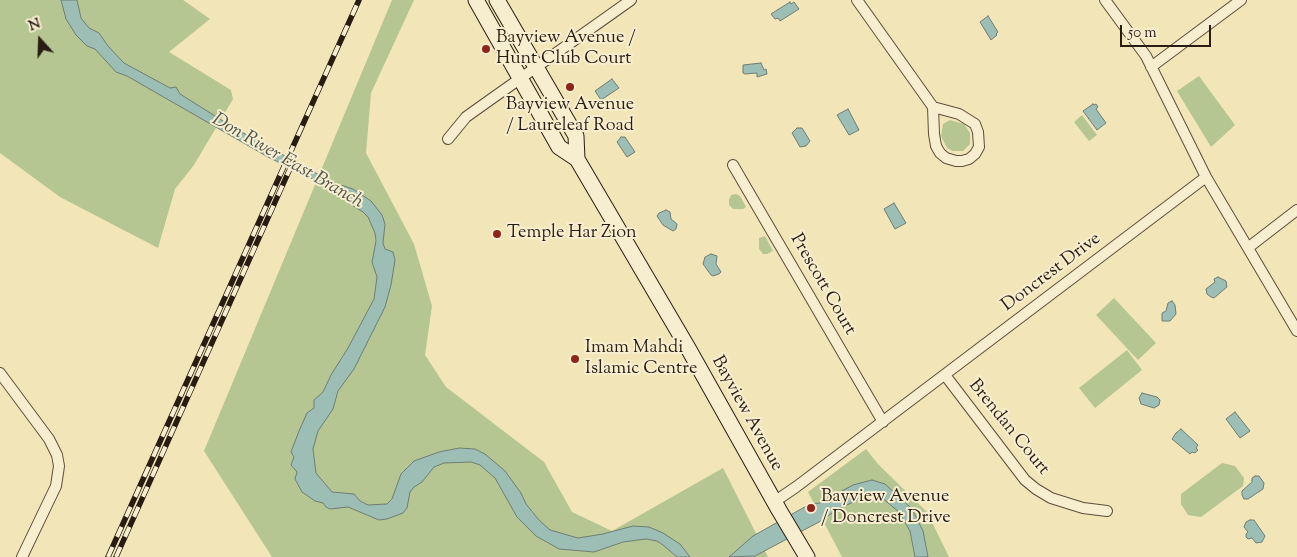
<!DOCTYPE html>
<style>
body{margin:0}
#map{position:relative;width:1297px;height:557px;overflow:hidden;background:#f2e5b7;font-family:"Sorts Mill Goudy",serif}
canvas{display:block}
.north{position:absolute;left:15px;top:15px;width:50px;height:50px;-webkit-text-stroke:4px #f7eed0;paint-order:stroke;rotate:340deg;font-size:14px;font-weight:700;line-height:20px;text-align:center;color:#291d13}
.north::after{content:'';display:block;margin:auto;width:18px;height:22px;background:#291d13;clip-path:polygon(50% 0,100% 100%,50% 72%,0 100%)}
.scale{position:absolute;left:1120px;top:25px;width:91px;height:22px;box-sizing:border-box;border:2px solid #291d13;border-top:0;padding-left:6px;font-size:15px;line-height:18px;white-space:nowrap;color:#291d13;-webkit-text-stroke:4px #f7eed0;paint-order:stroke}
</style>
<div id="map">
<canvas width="1297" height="557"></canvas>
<div class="north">N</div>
<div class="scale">50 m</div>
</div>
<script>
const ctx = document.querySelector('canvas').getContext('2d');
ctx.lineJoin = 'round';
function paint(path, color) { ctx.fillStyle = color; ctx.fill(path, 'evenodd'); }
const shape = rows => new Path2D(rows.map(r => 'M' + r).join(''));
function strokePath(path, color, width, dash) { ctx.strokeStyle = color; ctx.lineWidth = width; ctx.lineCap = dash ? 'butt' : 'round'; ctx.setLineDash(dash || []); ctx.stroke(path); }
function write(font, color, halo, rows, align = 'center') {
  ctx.font = font + ' "Sorts Mill Goudy",serif'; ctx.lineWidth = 4; ctx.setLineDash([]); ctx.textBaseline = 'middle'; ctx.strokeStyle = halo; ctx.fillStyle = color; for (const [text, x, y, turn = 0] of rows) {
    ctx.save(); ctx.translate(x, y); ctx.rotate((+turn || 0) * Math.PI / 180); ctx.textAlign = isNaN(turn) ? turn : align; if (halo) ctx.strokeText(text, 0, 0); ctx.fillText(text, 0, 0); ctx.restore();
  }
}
const green = shape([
 [0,0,183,0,210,19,169,52,231,90,233,99,194,165,175,189,158,248,60,197,0,153],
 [392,0,414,0,371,93,366,153,414,244,432,306,425,355,446,387,544,462,572,512,612,531,723,468,768,557,272,557,204,451],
 [1199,76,1235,125,1211,147,1177,91],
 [1082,115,1097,135,1089,141,1074,122],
 [950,120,964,124,970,133,970,144,963,151,953,151,947,148,941,136,943,124],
 [736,194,740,196,746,207,743,209,733,209,729,205,729,200,731,195],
 [765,236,773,251,767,254,763,254,759,249,759,238],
 [1114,298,1156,343,1138,360,1096,315],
 [1127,350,1142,370,1095,408,1079,388],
 [866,449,878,464,927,512,949,557,842,557,808,492],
 [1222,463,1235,466,1244,478,1243,486,1201,517,1188,515,1181,504,1181,494]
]);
const water = shape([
 [61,0,77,0,81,18,89,28,99,33,108,46,124,63,170,88,176,87,180,94,239,131,269,145,276,151,312,171,335,183,353,189,371,201,382,215,385,224,383,243,385,249,393,252,395,260,391,285,385,307,354,369,338,391,333,409,318,431,313,449,316,473,332,492,354,494,360,501,368,505,387,504,392,499,401,474,414,461,439,452,459,448,475,449,485,454,505,471,521,493,526,504,539,520,550,530,578,538,603,534,633,526,649,527,663,533,680,544,690,557,677,557,663,545,657,541,646,539,623,542,594,552,559,549,536,536,517,517,495,478,480,465,471,462,444,463,434,467,422,482,414,487,410,492,407,508,403,513,387,519,379,520,348,507,330,509,326,507,323,503,315,501,302,492,295,479,297,472,291,465,294,457,291,452,299,431,307,413,314,408,314,400,323,392,331,375,348,348,374,299,377,277,372,262,376,241,375,233,368,217,363,212,352,205,337,191,268,157,127,76,116,72,95,49,87,46,76,35,66,19,61,0],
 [790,2,791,4,794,2,799,9,780,21,778,18,775,19,771,14,790,2],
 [988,16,998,32,996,34,997,35,991,40,980,22,988,16],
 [761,63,764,70,766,69,767,74,757,77,757,73,745,74,743,73,743,65,761,63],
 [612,79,619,88,601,100,595,91,612,79],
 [1093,104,1094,105,1096,104,1098,107,1096,109,1106,123,1097,130,1083,111,1093,104],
 [848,109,859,130,849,135,837,115,848,109],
 [797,128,802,128,810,141,806,146,800,147,792,133,797,128],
 [621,137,625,137,635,152,627,157,617,142,621,137],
 [894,203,906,223,895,229,884,209,894,203],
 [666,210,670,212,671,219,677,224,676,229,673,231,663,225,657,216,659,213,666,210],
 [711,254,717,256,716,264,721,272,719,274,713,276,711,275,703,264,705,257,711,254],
 [1218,277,1226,281,1227,287,1214,298,1211,297,1207,294,1206,289,1215,282,1214,279,1218,277],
 [1172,301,1175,305,1176,314,1170,321,1162,321,1162,313,1166,311,1168,303,1172,301],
 [1142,393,1157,397,1160,400,1159,405,1154,408,1141,404,1139,398,1142,393],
 [1235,412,1250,431,1240,438,1226,419,1235,412],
 [1181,429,1198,445,1196,448,1198,450,1195,453,1192,452,1190,454,1172,439,1176,433,1181,429],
 [1255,476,1259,476,1264,483,1263,489,1248,499,1244,499,1242,495,1242,491,1252,482,1252,478,1255,476],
 [872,480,885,484,912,509,923,531,928,557,915,557,910,531,899,512,882,498,871,494,838,509,819,522,755,556,729,557,753,536,810,504,820,503,853,485,872,480],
 [1250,520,1254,520,1265,536,1262,542,1256,543,1252,538,1248,539,1246,537,1246,534,1248,532,1244,527,1246,522,1250,520]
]);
const street = shape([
 [857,0,933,107,934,134,936,146,940,153,946,158,956,161,962,161,969,159,975,154,979,147,978,132,975,124,959,114,933,107],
 [1105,0,1146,56,1206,177],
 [1151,67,1241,0],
 [448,139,466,117,480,107,631,0],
 [733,165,883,422],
 [1249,247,1297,210],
 [0,373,49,439,57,455,59,466,56,486,22,557],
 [945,375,1025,480,1036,489,1051,498,1083,508,1107,511],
 [774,502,796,487,1206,177,1297,331]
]);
const secondary = shape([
 [476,0,559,147,577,159,688,348,779,510,807,557],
 [497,0,576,136,577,159]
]);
const rail = shape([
 [108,557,359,0],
 [116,557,293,162]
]);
const markers = [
 [486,49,5,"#8f2418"],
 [570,87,5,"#8f2418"],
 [497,234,5,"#8f2418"],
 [575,359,5,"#8f2418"],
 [811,508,5,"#8f2418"]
];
const poiNames = [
 ["Bayview Avenue /",496,39],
 ["Hunt Club Court",496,60],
 ["Bayview Avenue",570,106,"center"],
 ["/ Laureleaf Road",570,127,"center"],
 ["Temple Har Zion",507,234],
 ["Imam Mahdi",585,349],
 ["Islamic Centre",585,370],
 ["Bayview Avenue",821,498],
 ["/ Doncrest Drive",821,519]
];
const streetNames = [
 ["Doncrest Drive",1052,273,-37],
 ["Prescott Court",822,285,60],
 ["Bayview Avenue",746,414,61],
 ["Brendan Court",1008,428,51]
];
const waterNames = [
 ["Don River East Branch",287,162,30]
];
paint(green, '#b6c692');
paint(water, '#9cbeb5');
strokePath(water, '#6e7e74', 1);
strokePath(street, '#5b4f3c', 12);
strokePath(secondary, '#291d13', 17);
strokePath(street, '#f7eed0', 10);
strokePath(secondary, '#f7eed0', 15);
strokePath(rail, '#291d13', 5.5);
strokePath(rail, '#f7eed0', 4, [11]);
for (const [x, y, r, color] of markers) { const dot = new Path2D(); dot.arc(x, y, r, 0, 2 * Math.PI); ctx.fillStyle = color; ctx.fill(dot); strokePath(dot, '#f7eed0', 2); }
write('18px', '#291d13', '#f7eed0', poiNames, 'left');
write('18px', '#291d13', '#f7eed0', streetNames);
write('italic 19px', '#51554c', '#f7eed0', waterNames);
</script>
